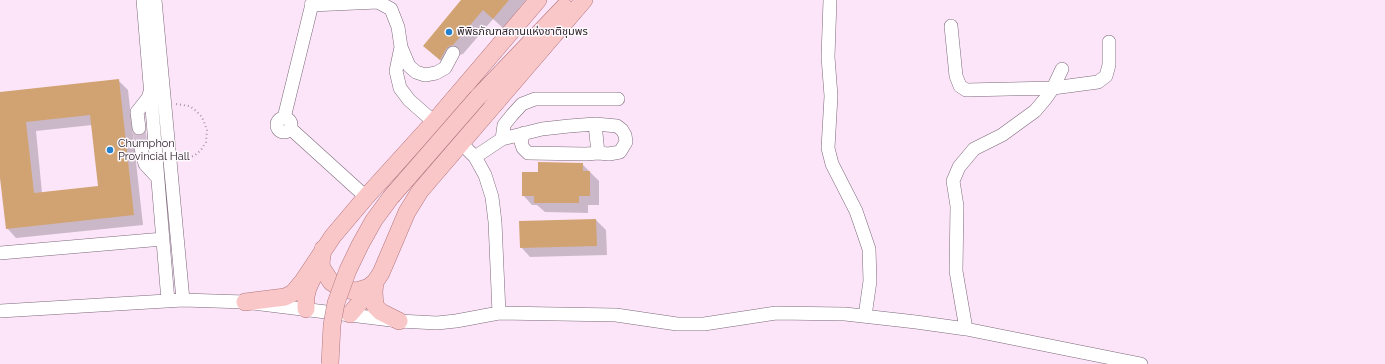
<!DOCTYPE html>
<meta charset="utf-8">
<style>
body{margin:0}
canvas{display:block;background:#fce5f9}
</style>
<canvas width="1385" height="364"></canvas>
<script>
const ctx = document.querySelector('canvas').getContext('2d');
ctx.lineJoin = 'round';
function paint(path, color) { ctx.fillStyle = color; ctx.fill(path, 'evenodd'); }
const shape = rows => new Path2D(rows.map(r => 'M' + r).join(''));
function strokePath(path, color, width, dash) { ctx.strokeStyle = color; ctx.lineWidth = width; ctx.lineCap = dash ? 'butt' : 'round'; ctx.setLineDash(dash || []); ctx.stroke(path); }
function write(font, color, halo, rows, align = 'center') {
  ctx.font = font + ' Raleway,"Noto Sans Thai",sans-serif'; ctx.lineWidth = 3; ctx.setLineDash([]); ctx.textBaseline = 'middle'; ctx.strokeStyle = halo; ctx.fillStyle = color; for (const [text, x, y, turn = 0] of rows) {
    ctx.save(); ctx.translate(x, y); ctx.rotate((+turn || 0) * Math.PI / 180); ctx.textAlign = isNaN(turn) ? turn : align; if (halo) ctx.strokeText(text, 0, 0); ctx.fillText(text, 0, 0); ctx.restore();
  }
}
const shadow = shape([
 [463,0,526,0,503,28,493,19,463,54,459,55,456,59,450,69,424,46],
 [118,80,128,90,143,225,16,238,7,228,0,169,0,93],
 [92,125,99,187,42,193,36,131],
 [582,164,599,181,599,205,588,205,588,213,545,212,537,205,532,205,523,195,539,173],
 [596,220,606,230,607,255,530,257,521,247]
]);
const building = shape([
 [461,0,509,0,493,19,483,10,453,45,449,46,446,49,440,60,423,46],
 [119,79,134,215,6,229,0,178,0,92],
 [90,115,98,186,34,193,26,122],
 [538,162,583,163,583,171,590,171,590,196,579,196,579,203,534,203,534,196,522,196,522,172,538,172],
 [596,219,597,246,520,248,519,221]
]);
const minorTunnel = shape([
 [139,128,141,148]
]);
const path = shape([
 [176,104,189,106,194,109,202,117,207,130,206,142,201,150,194,156,181,158]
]);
const minor = shape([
 [143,0,168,301],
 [155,0,183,300],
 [830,0,828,57,831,96,828,148,832,164,856,211,869,249,870,281,865,316],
 [311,5,378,2,391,9,398,27,401,47,396,71,400,88,409,100,434,122],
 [951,26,956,76,960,86,966,90,1053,88,1098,82,1106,76,1109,65,1109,42],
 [401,47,409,66,416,72,425,75,436,73,445,68,453,53],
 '277 125a7 7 0 1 1 14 0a7 7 0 1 1-14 0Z',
 [284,118,313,0],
 [595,124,598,153],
 [139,128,137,112,148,98,150,92,152,92],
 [291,129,366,197],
 [502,139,504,125,512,115,522,104,535,99,618,99],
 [462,144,475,157,485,175,492,197,495,222,499,313],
 [141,148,145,164,157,177],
 [475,157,502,139,542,129,569,126,595,124,617,126,622,130,625,135,626,142,620,152,609,154,598,153,586,154,528,153,523,148,521,142,524,133],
 [0,253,163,239],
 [0,311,183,300,245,302,399,321,437,323,456,321,499,313,616,315,677,324,704,324,776,313,845,314,916,322,966,329,1141,364],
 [966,329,956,271,957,206,953,181,959,167,974,149,1002,135,1035,111,1046,98,1053,88,1062,69]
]);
const major = shape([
 [478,97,564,7],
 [323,249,321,263,322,268,331,282,340,288,348,290,356,291,369,287,375,282],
 [245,302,285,297,293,293,303,281,333,236,366,197,434,122,538,0],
 [306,309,306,296,308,288,314,275],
 [350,314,362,300,369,287],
 [399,321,381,312,375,306,374,292,375,282,381,273,407,212,420,191,584,0]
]);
const majorBridge = shape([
 [330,364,332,325,336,303,348,270,360,245,374,220,391,197,478,97]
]);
const markers = [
 [449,32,4,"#2481cd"],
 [110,150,4,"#2481cd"]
];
const poiNames = [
 ["พิพิธภัณฑสถานแห่งชาติชุมพร",457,32],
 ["Chumphon",118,144],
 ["Provincial Hall",118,157]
];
paint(shadow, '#0003');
paint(building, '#d1a372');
strokePath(minorTunnel, '#d3bfd1', 13, [13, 6]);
strokePath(minor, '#7c697a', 14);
strokePath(major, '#b1767c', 18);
strokePath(path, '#a896a5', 2, [1, 3]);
strokePath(minor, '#fff', 13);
strokePath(major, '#fac7c9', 17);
strokePath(majorBridge, '#b1767c', 18, []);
strokePath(majorBridge, '#fac7c9', 17);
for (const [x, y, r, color] of markers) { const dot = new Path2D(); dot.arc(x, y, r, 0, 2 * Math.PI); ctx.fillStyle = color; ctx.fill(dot); strokePath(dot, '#fdf9fd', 1.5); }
write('11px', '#30272f', '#fdf9fd', poiNames, 'left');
</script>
